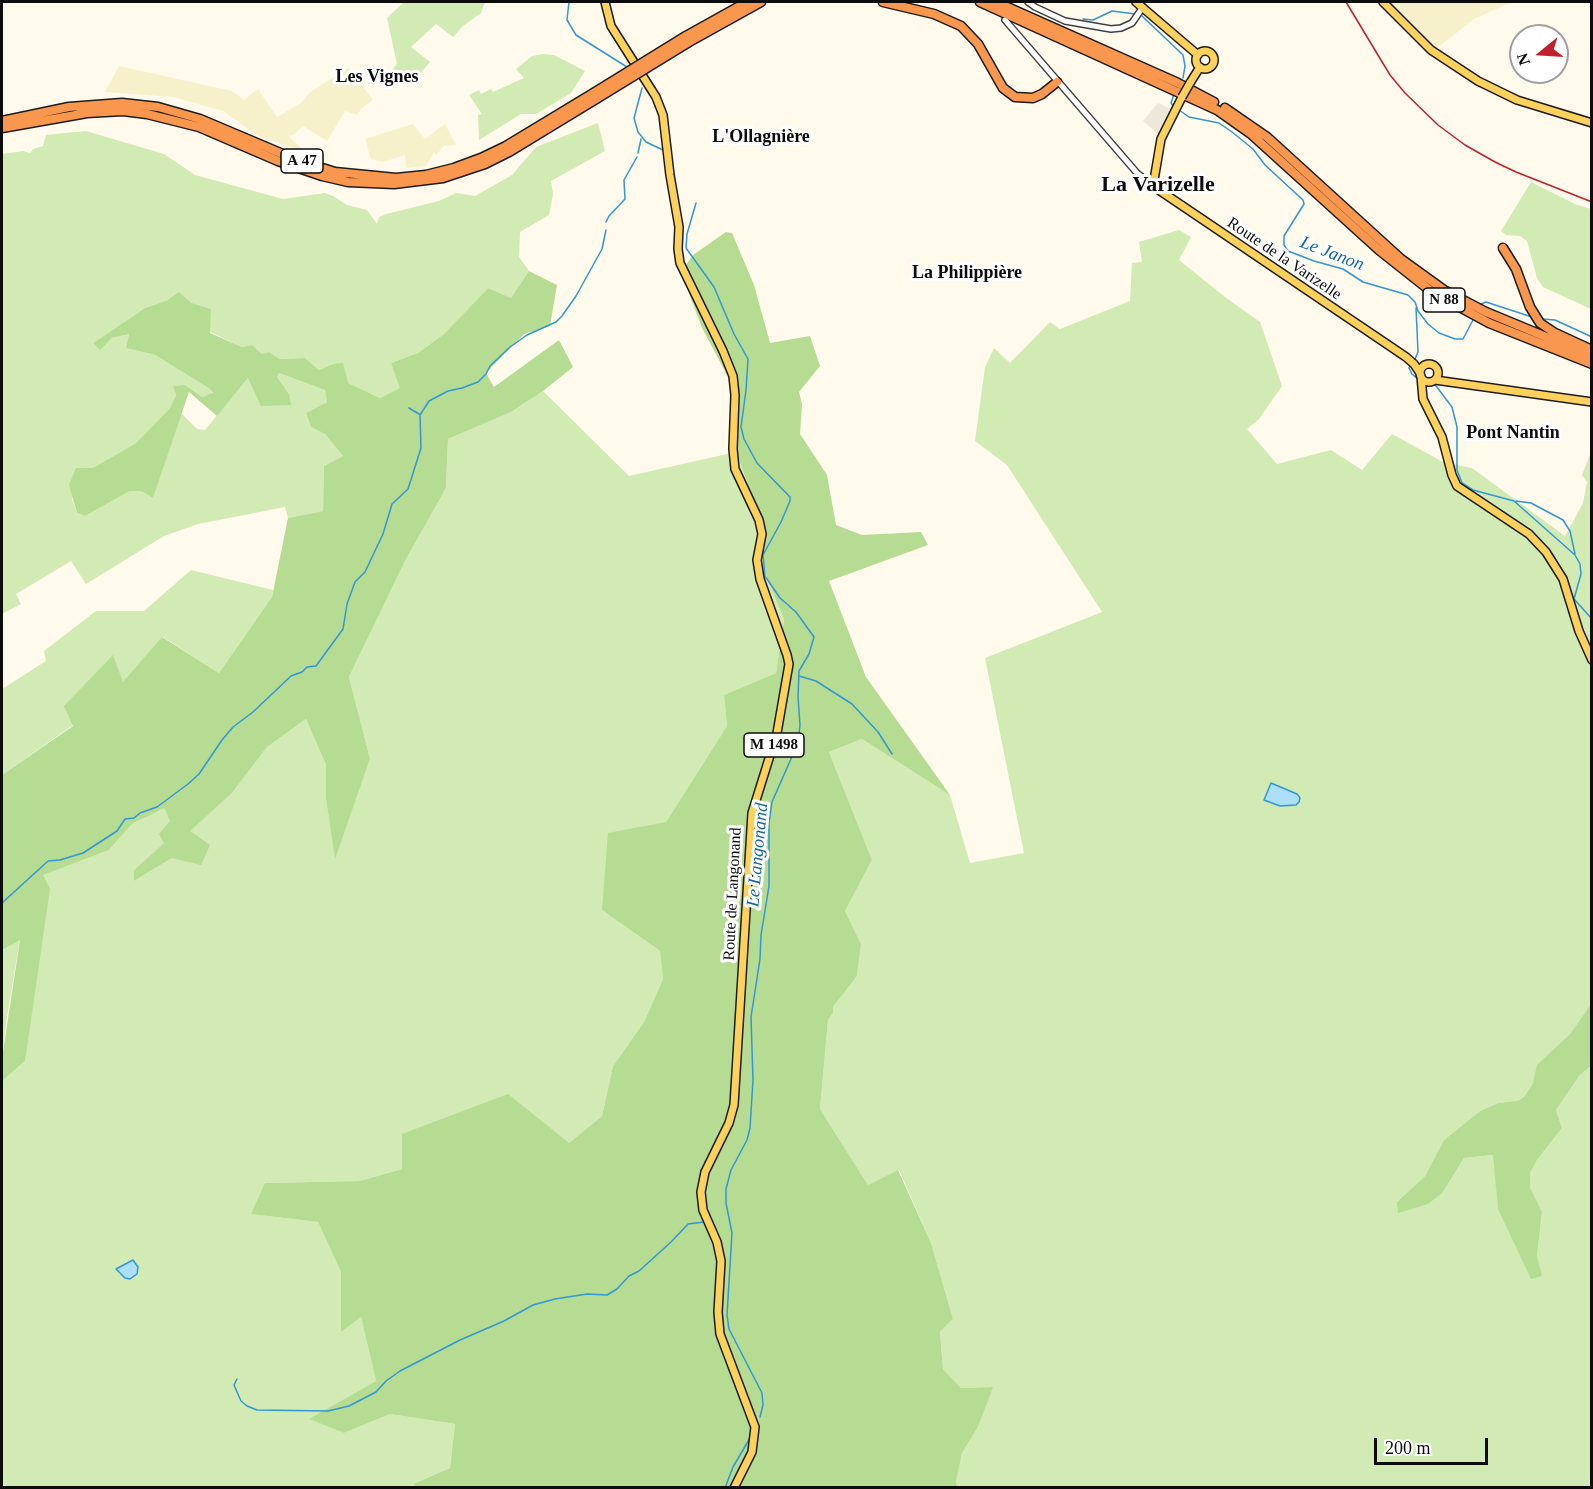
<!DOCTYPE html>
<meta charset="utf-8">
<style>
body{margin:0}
#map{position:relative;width:1593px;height:1489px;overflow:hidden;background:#fffaeb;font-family:Georgia,serif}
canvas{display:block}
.frame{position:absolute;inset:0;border:3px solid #0c0c0c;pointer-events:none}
.north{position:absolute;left:1509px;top:24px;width:60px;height:60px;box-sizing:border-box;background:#fff;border:2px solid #9e9e9e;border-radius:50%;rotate:252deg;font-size:16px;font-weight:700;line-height:24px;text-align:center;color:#0c0c0c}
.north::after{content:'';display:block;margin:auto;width:21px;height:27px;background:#c0202c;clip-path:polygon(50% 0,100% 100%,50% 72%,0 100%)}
.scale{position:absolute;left:1374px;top:1438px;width:114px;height:27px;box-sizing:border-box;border:3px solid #0c0c0c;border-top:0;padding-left:8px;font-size:18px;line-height:21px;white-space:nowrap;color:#0c0c0c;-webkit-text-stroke:4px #fff;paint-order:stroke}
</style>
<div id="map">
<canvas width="1593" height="1489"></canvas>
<div class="frame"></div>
<div class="north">N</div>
<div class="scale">200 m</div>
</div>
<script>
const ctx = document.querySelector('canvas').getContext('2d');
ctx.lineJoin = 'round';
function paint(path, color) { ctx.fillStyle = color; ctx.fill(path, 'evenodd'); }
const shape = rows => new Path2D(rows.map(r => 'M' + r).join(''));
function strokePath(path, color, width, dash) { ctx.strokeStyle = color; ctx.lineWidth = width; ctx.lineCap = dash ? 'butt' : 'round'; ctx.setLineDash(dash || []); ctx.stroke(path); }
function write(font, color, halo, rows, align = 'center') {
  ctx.font = font + ' Georgia,serif'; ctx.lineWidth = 6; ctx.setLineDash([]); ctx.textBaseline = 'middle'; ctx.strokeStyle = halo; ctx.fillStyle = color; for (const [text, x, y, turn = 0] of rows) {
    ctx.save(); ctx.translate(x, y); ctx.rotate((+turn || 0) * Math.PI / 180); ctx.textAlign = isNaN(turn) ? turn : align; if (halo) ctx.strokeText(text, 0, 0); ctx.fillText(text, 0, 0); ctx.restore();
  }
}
const farmland = shape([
 [1388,2,1512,2,1474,19,1435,50],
 [119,66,232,91,244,100,258,89,277,117,301,103,310,92,349,68,373,100,361,109,357,115,345,111,327,141,303,126,293,135,288,136,306,152,258,136,223,111,173,97,105,92],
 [413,124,425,139,445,124,456,145,444,146,436,155,434,152,426,166,406,168,405,155,383,162,371,159,365,139]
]);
const green = shape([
 [404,2,485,2,481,13,463,26,453,37,436,24,411,47,430,62,414,81,388,74,397,64,387,18],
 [543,54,554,55,585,71,571,93,536,114,521,114,479,140,478,115,482,114,469,95,479,90,481,94,491,89,493,92,524,78,516,69,532,56],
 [598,123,605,151,551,181,553,194,549,215,520,232,519,257,529,271,511,298,488,288,444,334,418,353,391,363,401,388,380,398,348,383,333,364,319,370,305,358,280,359,269,352,262,354,252,345,242,347,210,332,168,300,145,308,93,343,100,349,112,338,129,334,126,348,155,355,210,389,213,394,202,397,185,385,174,386,176,395,170,408,136,443,93,468,72,499,77,513,85,516,130,491,141,491,153,498,181,413,197,429,205,430,249,377,289,394,277,377,279,373,325,390,327,402,306,413,311,427,325,434,343,456,324,466,323,511,288,518,285,507,198,524,164,536,86,584,71,561,16,594,21,604,2,614,2,154,23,151,30,153,33,149,43,146,46,135,86,131,164,154,195,175,283,199,325,193,333,196,347,205,367,210,377,224,379,217,386,214,439,201,456,193,475,196,512,175,536,147],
 [1531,182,1575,204,1591,209,1591,309,1543,287,1537,278,1527,241,1520,236,1506,235,1501,231],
 [1179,230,1191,237,1179,260,1225,297,1260,322,1282,386,1259,419,1247,429,1277,464,1331,450,1362,470,1392,434,1443,462,1472,468,1565,536,1583,503,1587,482,1582,475,1591,452,1592,963,1590,967,1592,970,1591,1004,1570,1034,1538,1065,1533,1083,1524,1097,1517,1101,1498,1103,1480,1111,1444,1140,1425,1176,1397,1202,1443,1192,1464,1158,1494,1155,1498,1209,1537,1256,1542,1212,1530,1187,1530,1173,1537,1160,1562,1128,1556,1110,1580,1075,1591,1066,1591,1487,958,1487,956,1483,962,1453,978,1427,992,1387,961,1388,943,1369,940,1332,953,1319,931,1243,899,1170,868,1185,820,1109,828,1020,833,1013,833,1007,857,976,861,944,845,911,872,860,829,752,862,739,950,795,970,863,1024,853,985,658,1102,612,1007,465,975,441,985,367,994,348,1010,363,1050,322,1060,329,1130,301,1132,263,1142,262,1139,242],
 [543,391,629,476,736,452,750,490,767,578,784,619,776,673,724,695,727,726,666,822,602,910,660,951,663,979,644,1022,613,1066,602,1116,569,1143,402,1169,360,1181,266,1183,252,1214,318,1222,341,1272,341,1331,361,1317,376,1381,310,1419,344,1433,390,1414,455,1424,450,1468,413,1484,416,1488,2,1488,2,1081,25,1061,42,875,109,850,132,824,164,807,170,821,164,843,134,870,134,881,172,858,189,831,232,793,267,747,306,719,326,765,326,799,335,857,370,759,349,677,405,561,446,488,448,439,511,412],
 [191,570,273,590,272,597,219,673,163,637,123,683,113,656,73,725,2,775,2,689,46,661,44,651,96,611,144,611],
 [20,939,6,1023,2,1058,2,950]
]);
const forest = shape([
 [726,232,732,233,754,285,770,343,810,336,820,366,799,392,802,404,800,434,827,475,836,525,862,535,921,532,928,545,829,581,866,677,950,795,862,739,829,752,872,860,845,911,861,944,857,976,833,1007,833,1013,828,1020,820,1109,868,1185,898,1170,931,1243,953,1319,940,1332,943,1369,961,1388,993,1387,978,1427,962,1453,956,1483,958,1487,416,1487,413,1484,450,1468,455,1424,390,1414,344,1433,309,1419,376,1381,361,1317,341,1332,341,1272,318,1222,251,1214,265,1183,360,1181,402,1169,402,1134,508,1094,569,1143,602,1116,613,1066,644,1022,663,979,660,951,602,910,608,833,666,822,727,726,724,695,776,673,784,619,767,578,750,490,733,443,734,388,702,328,681,272,693,255],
 [529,271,557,285,550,326,524,334,486,373,494,387,559,340,573,367,543,391,511,412,448,439,446,488,405,561,349,677,370,759,335,859,326,799,326,765,306,719,267,747,232,793,190,831,210,845,201,865,172,858,134,881,134,870,164,843,159,834,170,821,164,808,132,824,109,850,43,875,50,889,25,1061,2,1081,2,1058,20,940,2,950,2,775,73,726,64,706,113,655,123,682,162,637,219,673,272,597,288,518,323,511,324,466,343,456,325,434,311,427,306,413,327,402,325,390,279,373,277,377,289,394,291,405,261,406,248,378,217,416,189,392,153,498,141,491,130,491,85,516,77,513,69,485,76,468,93,468,136,443,170,408,176,395,173,386,185,385,202,397,213,393,210,389,155,355,126,348,129,334,112,338,100,350,93,343,145,308,168,300,179,292,191,303,211,309,210,333,242,347,252,345,262,354,269,352,280,359,305,358,319,370,333,364,343,363,348,383,380,398,400,388,391,363,418,353,444,334,488,288,511,298],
 [1591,1004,1591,1066,1580,1075,1556,1110,1562,1128,1537,1160,1530,1173,1530,1187,1542,1212,1537,1256,1542,1276,1531,1279,1498,1209,1493,1155,1464,1158,1443,1192,1428,1204,1398,1213,1397,1202,1425,1176,1444,1140,1480,1111,1498,1103,1517,1101,1524,1097,1533,1083,1537,1065,1570,1034]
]);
const plaza = shape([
 [1158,103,1171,109,1161,134,1159,135,1143,121]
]);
const water = shape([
 [1271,783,1297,794,1300,798,1299,802,1296,805,1280,806,1264,800,1271,783],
 [133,1260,138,1267,137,1274,130,1279,125,1278,116,1269,133,1260]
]);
const stream = shape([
 [569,2,567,20,576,35,627,67],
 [1042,2,1043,3],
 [1142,16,1183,55,1185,66,1183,78],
 [1083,19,1093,20,1112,11,1135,14],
 [642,88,634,118,638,132,646,142,663,150],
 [1173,106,1171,103,1174,94],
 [1179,110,1189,117,1219,123,1232,132,1253,149,1265,165,1303,200,1304,204,1284,236,1284,245,1288,251,1314,261,1343,269,1363,282,1408,295,1415,302,1418,311,1428,324,1439,333,1455,339,1463,339,1473,320],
 [638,153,641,139],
 [696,203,687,234,686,248,714,287,734,334,748,359,746,390,741,427,744,439,757,463,790,497,790,501,781,522,763,555,765,576,780,598,796,612,814,637,809,654,799,671,798,697,800,725,798,743,772,802,769,823,769,886,761,935,760,959,751,1017,753,1080,750,1128,747,1140,731,1170,726,1189,726,1203,732,1233,727,1315,729,1329,762,1393,763,1405,760,1417],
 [606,222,609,216,625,199,624,180,637,157],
 [1481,304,1486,302,1532,317],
 [1542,319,1555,320,1592,337],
 [1415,359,1418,352,1416,308],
 [1410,366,1409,368,1412,374,1419,380],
 [1424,382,1433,382,1452,407,1457,427,1457,470,1462,483,1473,490,1514,501,1575,555,1580,564,1581,574,1574,599,1592,619],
 [409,408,419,414],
 [1516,501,1531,503,1563,520,1570,531,1575,554],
 [799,676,816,681,852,704,878,732,892,754],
 [2,903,48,861,60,860,83,853,117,831,125,819,134,818,140,813,157,807,188,784,199,774,222,740,233,727,253,712,291,676,302,672,307,667,316,666,343,629,347,604,355,582,365,572,383,534,392,504,408,489,421,448,420,415,429,401,448,391,462,388,478,382,486,374,490,366,510,347,527,335,556,322,562,316,576,296,602,249,606,230],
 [237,1379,234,1385,241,1401,247,1406,257,1410,328,1411,349,1406,376,1392,386,1381,400,1371,460,1340,504,1321,533,1305,555,1299,587,1294,607,1295,617,1289,629,1276,639,1271,671,1242,688,1224,704,1222],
 [725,1488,733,1467,750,1438]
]);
const minor = shape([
 [1028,2,1035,7,1065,21,1111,29,1121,28,1132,23,1143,7],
 [1005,20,1137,173,1153,186]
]);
const major = shape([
 [605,2,611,26,656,97,663,115,670,175,679,227,678,249,680,263,723,351,733,376,735,395,733,449,735,469,759,520,762,534,757,560,760,579,787,655,789,664,777,733,752,813,734,1105,729,1123,705,1172,701,1192,703,1210,717,1242,721,1261,718,1312,720,1334,755,1427,752,1452,734,1488],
 [1136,2,1198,55],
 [1383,2,1431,50,1478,81,1517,100,1592,123],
 '1196 60a9 9 0 1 1 18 0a9 9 0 1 1-18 0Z',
 [1190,83,1200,67],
 [1182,97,1161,139,1153,186,1406,357,1414,364,1420,373],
 '1420 373a9 9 0 1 1 18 0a9 9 0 1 1-18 0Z',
 [1421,376,1423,399,1442,437,1452,475,1457,486,1529,534,1546,552,1563,579,1579,631,1592,660],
 [1435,380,1592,402]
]);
const highway = shape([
 [883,2,934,14,961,26,978,44,1003,88,1015,97,1033,98,1042,94,1057,82],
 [980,2,1217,110,1251,134,1379,250,1432,292,1489,323,1592,364],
 [996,2,1178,83,1214,102],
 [686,36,747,2],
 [689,42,761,2],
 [1225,108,1267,137,1401,259,1444,290,1486,312,1592,356],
 [2,121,69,107,122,103,158,107,200,119,297,160,335,172,396,178,426,175,454,168,481,158,506,146,592,94],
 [2,128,87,113,123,111,147,114,199,127,278,161,322,176,348,182,394,184,443,178,485,164,509,152,596,99],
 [1503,248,1516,269,1530,307,1540,323,1555,333,1592,350]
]);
const rail = shape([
 [1346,2,1390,75,1405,93,1438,125,1465,145,1495,162,1516,172,1592,202]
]);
const majorBridge = shape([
 [1182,97,1190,83]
]);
const highwayBridge = shape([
 [592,94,686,36],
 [596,99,689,42]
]);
const shields = [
 [302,161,42],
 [1444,300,42],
 [774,745,60]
];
const shieldNames = [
 ["A 47",302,161],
 ["N 88",1444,300],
 ["M 1498",774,745]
];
const streetNames = [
 ["Route de la Varizelle",1284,259,34],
 ["Route de Langonand",733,894,-87]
];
const neighbourhoodNames = [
 ["Les Vignes",377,77],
 ["L'Ollagnière",761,137],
 ["La Philippière",967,273],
 ["Pont Nantin",1513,433]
];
const waterNames = [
 ["Le Janon",1332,254,21],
 ["Le Langonand",758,855,-85]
];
const districtNames = [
 ["La Varizelle",1158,185]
];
paint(farmland, '#f6f1ca');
paint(green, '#d2eab4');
paint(forest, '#b5dc92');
paint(plaza, '#eee8db');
paint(water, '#aedff8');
strokePath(water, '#3297d2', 1.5);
strokePath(stream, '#3297d2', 1.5);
strokePath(minor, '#3f3f3f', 8);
strokePath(major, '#1d1d1d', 10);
strokePath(highway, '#1d1d1d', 11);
strokePath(minor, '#fff', 5);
strokePath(major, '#fdd15c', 7);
strokePath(highway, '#fa974e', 8);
strokePath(rail, '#c0202c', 1.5);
strokePath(majorBridge, '#1d1d1d', 10, []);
strokePath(highwayBridge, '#1d1d1d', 11, []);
strokePath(majorBridge, '#fdd15c', 7);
strokePath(highwayBridge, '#fa974e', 8);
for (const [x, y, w] of shields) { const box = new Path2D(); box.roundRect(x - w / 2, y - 12, w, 24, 4.5); ctx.fillStyle = '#fff'; ctx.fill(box); strokePath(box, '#0c0c0c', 1.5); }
write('bold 15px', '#0c0c0c', null, shieldNames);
write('16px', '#0c0c0c', '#fff', streetNames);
write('bold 18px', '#0c0c0c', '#fff', neighbourhoodNames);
write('italic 18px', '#1167a1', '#fff', waterNames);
write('bold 22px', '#0c0c0c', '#fff', districtNames);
</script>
